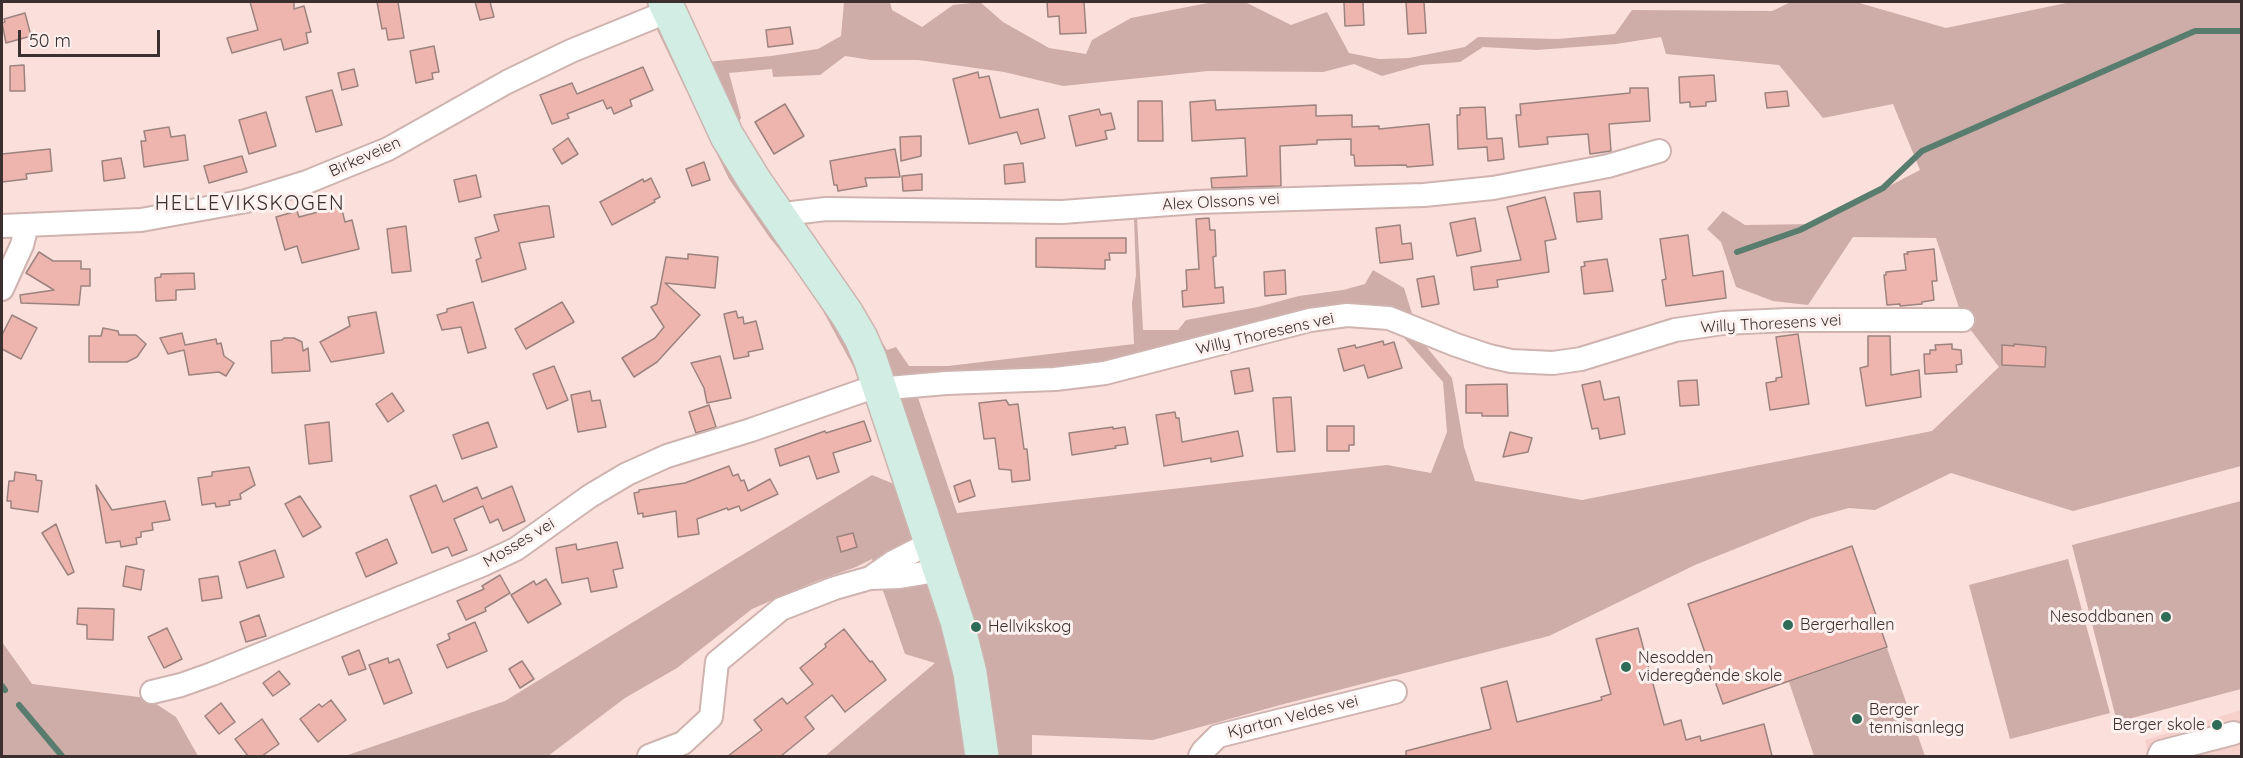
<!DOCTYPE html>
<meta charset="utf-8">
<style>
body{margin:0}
#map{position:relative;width:2243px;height:758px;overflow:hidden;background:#fbdfdb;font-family:Quicksand,sans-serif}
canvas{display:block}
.frame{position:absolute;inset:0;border:3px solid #3b302f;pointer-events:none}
.scale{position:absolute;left:18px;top:30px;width:142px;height:27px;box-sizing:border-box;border:3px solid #3b302f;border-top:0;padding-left:8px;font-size:18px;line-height:21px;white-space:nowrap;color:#3b302f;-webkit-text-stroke:4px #fcf1ef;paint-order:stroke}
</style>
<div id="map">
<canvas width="2243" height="758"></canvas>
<div class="frame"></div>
<div class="scale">50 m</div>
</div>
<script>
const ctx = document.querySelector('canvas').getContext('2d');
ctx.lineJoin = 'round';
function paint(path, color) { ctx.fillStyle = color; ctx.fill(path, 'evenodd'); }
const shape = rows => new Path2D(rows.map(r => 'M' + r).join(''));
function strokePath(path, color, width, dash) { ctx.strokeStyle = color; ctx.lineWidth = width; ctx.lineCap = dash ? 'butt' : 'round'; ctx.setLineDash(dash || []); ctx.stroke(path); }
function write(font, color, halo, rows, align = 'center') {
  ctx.font = font + ' Quicksand,sans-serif'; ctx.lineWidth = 6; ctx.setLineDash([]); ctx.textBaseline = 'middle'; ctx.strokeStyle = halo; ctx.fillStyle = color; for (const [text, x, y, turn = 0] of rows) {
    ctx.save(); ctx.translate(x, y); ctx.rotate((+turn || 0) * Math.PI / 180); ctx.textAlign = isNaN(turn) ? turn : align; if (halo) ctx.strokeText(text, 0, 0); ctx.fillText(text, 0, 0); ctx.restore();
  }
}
const built = shape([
 [2241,710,2241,756,2148,756,2145,740]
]);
const green = shape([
 [646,2,682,2,707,62,771,56,818,49,841,36,844,2,890,2,892,10,922,27,953,5,980,2,1003,22,1049,48,1086,54,1092,40,1131,18,1213,2,1245,2,1291,25,1327,12,1349,53,1379,59,1409,58,1465,47,1478,37,1558,39,1615,34,1632,10,1772,11,1791,2,1856,2,1946,28,2071,2,2241,2,2241,466,2073,511,1951,473,1875,510,1849,508,1812,518,1695,565,1549,636,1284,704,1153,740,1032,735,1032,756,825,756,935,663,905,654,872,559,856,567,814,582,752,609,677,668,625,698,548,756,345,756,505,701,872,475,894,484,854,368,811,289,770,238,729,179,658,32],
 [1661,37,1666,54,1779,65,1823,118,1893,104,1920,170,1816,224,1745,225,1723,211,1707,229,1721,242,1736,287,1773,301,1808,305,1853,237,1936,238,1963,320,1999,367,1932,431,1582,500,1475,481,1464,447,1452,378,1420,339,1404,288,1373,270,1365,284,1343,290,1299,296,1258,307,1186,320,1178,330,1143,330,1137,218,1134,219,1136,275,1132,303,1134,344,948,366,909,366,896,347,887,350,849,290,736,127,741,118,729,73,772,69,773,77,820,75,845,56,871,60,918,60,1004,72,1063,86,1208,71,1323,72,1354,64,1382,76,1421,65,1460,62,1483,47,1537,50,1616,44],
 [1338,309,1399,332,1443,382,1447,432,1431,473,1387,465,957,513,912,380,1097,367],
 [2241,501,2241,689,2117,722,2072,545],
 [2068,559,2110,713,2010,739,1969,585],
 [2,642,32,684,147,698,176,717,198,756,2,756],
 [1887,648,1925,756,1814,756,1789,682]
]);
const stream = shape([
 [1737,252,1800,230,1883,188,1922,151,2195,31,2242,31],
 [2,686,5,690],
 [19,705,62,756]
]);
const building = shape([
 [250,2,294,2,294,9,304,6,311,32,306,33,308,43,284,50,281,39,232,53,227,38,258,30,250,2],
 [377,2,398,2,404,38,388,40,386,28,382,29,377,2],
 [475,2,490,2,494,17,480,20,475,2],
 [1047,2,1084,2,1086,33,1060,34,1059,16,1048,17,1047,2],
 [1344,2,1363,2,1364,25,1345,26,1344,2],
 [1406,2,1424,2,1426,33,1408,34,1406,2],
 [25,13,31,36,6,43,2,23,5,22,4,19,25,13],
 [790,27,793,44,768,47,766,30,790,27],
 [434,46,439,72,432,73,433,79,416,83,410,51,434,46],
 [24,65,25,91,10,91,10,66,24,65],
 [643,67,653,90,630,100,632,106,614,114,611,107,607,109,603,100,567,114,569,118,552,124,540,95,572,83,577,94,643,67],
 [354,69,358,86,342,90,338,73,354,69],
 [978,72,979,78,989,76,1000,118,1038,109,1045,138,1021,144,1017,132,969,144,953,79,978,72],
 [1714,75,1716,101,1706,102,1706,106,1690,107,1690,102,1680,103,1679,77,1714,75],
 [1630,88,1648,88,1650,121,1609,124,1611,151,1590,154,1588,134,1547,137,1548,144,1519,147,1516,115,1521,115,1520,104,1630,93,1630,88],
 [332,90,342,125,316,132,306,97,332,90],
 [1787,91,1789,106,1767,108,1765,93,1787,91],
 [1215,100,1216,110,1316,105,1316,116,1352,115,1352,127,1379,126,1379,129,1429,124,1433,165,1407,167,1406,165,1355,166,1354,155,1351,155,1351,139,1317,140,1317,144,1280,146,1281,186,1212,188,1211,178,1247,176,1245,138,1192,141,1190,102,1215,100],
 [1138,101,1162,101,1163,141,1138,141,1138,101],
 [785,104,804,136,774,154,755,122,785,104],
 [1485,107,1487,139,1502,138,1504,159,1488,161,1487,147,1458,149,1457,115,1460,115,1460,108,1485,107],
 [1099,109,1101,115,1111,113,1115,129,1105,131,1107,139,1076,146,1069,116,1099,109],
 [266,112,276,146,249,154,239,120,266,112],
 [169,127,171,137,185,135,188,160,144,167,141,141,146,141,144,131,169,127],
 [921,136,921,156,901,161,900,137,921,136],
 [568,138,578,154,562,164,553,149,568,138],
 [50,149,52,171,26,174,27,179,2,182,2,154,50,149],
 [895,149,900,177,865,178,867,186,838,191,837,185,834,185,830,161,895,149],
 [242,156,247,172,209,183,204,166,242,156],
 [121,158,125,178,104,181,102,161,121,158],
 [704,162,710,180,692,186,686,169,704,162],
 [1023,163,1025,182,1005,184,1004,165,1023,163],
 [922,174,922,190,903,191,902,176,922,174],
 [476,175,481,197,459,202,454,180,476,175],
 [651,178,660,197,654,200,655,202,612,225,600,202,643,179,644,182,651,178],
 [1600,191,1602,219,1577,222,1574,193,1600,191],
 [1545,197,1556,239,1545,241,1549,272,1497,280,1498,287,1474,290,1471,267,1521,260,1507,207,1545,197],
 [341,206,345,222,352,220,359,249,302,263,297,246,285,250,276,217,297,211,299,217,341,206],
 [544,206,549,206,554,237,519,243,526,269,482,282,476,260,481,258,475,238,499,231,494,215,544,206],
 [1209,218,1210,230,1215,230,1216,256,1213,257,1215,288,1223,287,1224,303,1183,307,1182,291,1187,290,1186,270,1199,269,1196,219,1209,218],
 [1475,218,1481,251,1457,256,1450,223,1475,218],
 [1400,225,1402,244,1411,243,1413,259,1380,263,1376,228,1400,225],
 [406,226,411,271,392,273,387,229,406,226],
 [1688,235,1693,276,1723,271,1726,298,1666,306,1662,280,1666,279,1660,239,1688,235],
 [1036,238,1126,238,1126,253,1109,253,1110,260,1105,260,1105,269,1036,267,1036,238],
 [1934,249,1937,281,1932,281,1934,300,1922,302,1922,304,1900,306,1900,304,1887,305,1884,275,1886,275,1886,272,1906,270,1904,254,1908,254,1907,252,1934,249],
 [39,252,53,261,81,261,81,269,90,269,90,286,81,286,79,305,21,303,20,295,54,290,26,273,39,252],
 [688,254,718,257,715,288,665,283,700,315,657,362,634,377,622,358,655,338,664,327,651,307,657,304,666,257,688,259,688,254],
 [1607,259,1613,291,1584,294,1581,267,1585,266,1584,262,1607,259],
 [1285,270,1286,294,1265,296,1264,272,1285,270],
 [194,273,195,289,176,290,176,300,156,301,155,278,161,277,161,274,194,273],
 [1434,276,1439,304,1422,307,1417,279,1434,276],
 [473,302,486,348,468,353,461,327,442,330,437,315,447,312,447,309,473,302],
 [562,302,574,322,526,349,515,329,562,302],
 [736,311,738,318,743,317,744,324,756,321,763,349,748,352,749,356,734,359,724,314,736,311],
 [376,312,384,353,331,362,320,342,350,326,348,317,376,312],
 [12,315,37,328,21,359,2,349,2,335,12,315],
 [103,328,118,331,119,335,136,335,146,344,137,357,127,362,89,362,89,336,101,336,103,328],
 [182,333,185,345,216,339,217,344,221,343,224,356,234,363,226,376,219,372,189,375,184,350,168,354,160,338,182,333],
 [1798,334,1809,404,1770,410,1766,383,1776,381,1776,378,1782,377,1776,337,1798,334],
 [1868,336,1890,336,1891,375,1919,370,1921,397,1866,406,1860,368,1868,366,1868,336],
 [284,338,294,338,302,342,303,351,308,348,310,371,272,373,271,341,282,340,284,338],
 [1383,341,1384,345,1394,342,1402,368,1368,378,1364,365,1344,371,1338,349,1355,345,1356,348,1383,341],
 [1952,344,1952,349,1961,350,1962,364,1956,365,1957,372,1925,374,1924,354,1930,354,1930,350,1936,350,1935,345,1952,344],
 [2014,344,2046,347,2045,367,2002,365,2002,345,2014,346,2014,344],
 [720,356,731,398,707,403,704,388,691,363,720,356],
 [554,366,568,400,547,409,533,374,554,366],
 [1249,368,1253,391,1235,394,1231,371,1249,368],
 [1697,380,1699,405,1680,406,1678,381,1697,380],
 [1600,381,1604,400,1619,397,1625,434,1600,439,1598,428,1592,429,1582,385,1600,381],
 [1507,384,1508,416,1482,416,1482,413,1466,413,1466,385,1507,384],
 [590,391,592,401,600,400,606,427,578,432,571,395,590,391],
 [392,393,404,411,388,422,376,404,392,393],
 [1291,397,1295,451,1277,452,1273,398,1291,397],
 [1006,400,1009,405,1018,404,1024,449,1027,449,1030,480,1012,482,1011,470,999,469,995,438,984,439,979,403,1006,400],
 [709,405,716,427,696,433,689,412,709,405],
 [1175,412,1176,418,1179,418,1182,442,1238,431,1243,456,1211,462,1211,458,1164,466,1156,415,1175,412],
 [864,421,871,441,833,453,839,472,817,479,809,456,780,466,775,449,825,431,826,433,864,421],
 [329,422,332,461,309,464,305,425,329,422],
 [488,422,497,447,462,459,453,435,488,422],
 [1327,426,1354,426,1354,445,1349,445,1349,451,1327,451,1327,426],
 [1113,427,1113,429,1125,427,1128,444,1115,446,1116,448,1072,455,1069,433,1113,427],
 [1510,432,1532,438,1528,452,1503,457,1510,432],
 [729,466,733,476,738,474,741,481,744,480,748,491,770,479,778,494,741,511,739,506,728,510,727,508,697,519,699,534,678,537,676,511,643,517,643,513,638,514,634,493,639,492,639,490,685,483,729,466],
 [249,467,255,485,240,494,241,499,229,501,230,505,216,507,215,503,202,505,198,478,212,476,212,472,249,467],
 [15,472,36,475,36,480,42,481,38,512,11,508,11,501,7,501,9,481,14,481,15,472],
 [970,480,975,496,959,502,954,486,970,480],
 [96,485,112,510,165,501,170,520,152,523,153,530,141,532,141,537,136,538,137,544,121,547,120,541,106,543,96,485],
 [436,485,443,502,477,487,482,499,512,486,525,521,503,531,498,519,490,523,483,506,454,519,467,550,452,556,448,547,432,553,410,496,436,485],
 [300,496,321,527,303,537,285,504,300,496],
 [56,524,74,572,68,575,42,533,56,524],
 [853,533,857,547,841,552,837,537,853,533],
 [387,539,397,563,366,577,356,553,387,539],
 [617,542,623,568,613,570,617,587,591,592,588,578,562,583,556,548,576,544,577,550,617,542],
 [1852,546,1887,647,1723,704,1688,604,1852,546],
 [275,550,284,577,247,588,239,562,275,550],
 [126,566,144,570,141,590,123,586,126,566],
 [500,575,510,593,485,608,486,611,466,620,457,601,484,589,482,586,500,575],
 [218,576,222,598,202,601,199,579,218,576],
 [546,579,561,604,528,623,511,595,534,581,536,585,546,579],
 [78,608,114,609,113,640,87,639,87,625,77,624,78,608],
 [259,615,266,636,246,642,240,622,259,615],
 [475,622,487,651,447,668,437,645,450,639,448,634,475,622],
 [167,628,182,659,164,668,148,637,167,628],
 [1638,628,1664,725,1681,720,1686,740,1700,736,1701,741,1764,724,1772,756,1406,756,1406,751,1491,729,1481,688,1507,681,1517,722,1602,700,1601,697,1611,694,1596,639,1638,628],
 [844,629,870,662,872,661,886,680,845,712,832,695,805,717,814,729,781,756,728,756,762,730,754,720,782,698,787,704,813,684,800,668,826,647,825,644,844,629],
 [359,650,366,669,349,675,342,657,359,650],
 [388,658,389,663,399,659,412,693,384,704,369,665,388,658],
 [522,661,534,679,520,688,509,669,522,661],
 [279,671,290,684,273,696,263,683,279,671],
 [331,700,346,720,318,742,300,719,319,704,322,707,331,700],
 [221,703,235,722,219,734,205,716,221,703],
 [262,719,279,744,262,756,248,756,235,739,262,719]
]);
const minor = shape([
 [781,219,792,213,826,209,1062,212,1197,202,1424,195,1493,188,1608,166,1659,151],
 [2,226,141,220,246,201,307,182,388,149,507,82,571,51,669,11],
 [2,289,22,245,27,225],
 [870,578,893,562,932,542],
 [152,692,181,685,212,674,482,565,516,549,590,496,627,474,667,456,751,430,865,390,946,383,1055,379,1105,373,1310,320,1347,315,1389,318,1456,345,1489,356,1511,361,1553,363,1581,359,1675,330,1723,323,1787,320,1963,320],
 [649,756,683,743,711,717,717,662,781,609,835,588,870,578,900,577,942,570],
 [1200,756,1203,751,1218,736,1395,692],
 [2159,756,2161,752,2234,733]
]);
const secondary = shape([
 [665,2,727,136,754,180,847,314,861,338,870,359,957,621,970,673,982,756]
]);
const markers = [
 [2166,617,6,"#2e6c58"],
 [1788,625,6,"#2e6c58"],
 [976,627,6,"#2e6c58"],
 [1626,667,6,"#2e6c58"],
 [1857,719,6,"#2e6c58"],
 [2217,725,6,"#2e6c58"]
];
const streetNames = [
 ["Birkeveien",365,157,-24],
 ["Alex Olssons vei",1221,202,-3],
 ["Willy Thoresens vei",1771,324,-3],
 ["Willy Thoresens vei",1265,334,-13],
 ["Mosses vei",519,543,-31],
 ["Kjartan Veldes vei",1293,717,-14]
];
const poiNames = [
 ["Nesoddbanen",2154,617,"right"],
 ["Bergerhallen",1800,625],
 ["Hellvikskog",988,627],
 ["Nesodden",1638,658],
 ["videregående skole",1638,676],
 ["Berger",1869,710],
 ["tennisanlegg",1869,728],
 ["Berger skole",2205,725,"right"]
];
const quarterNames = [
 ["HELLEVIKSKOGEN",250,204]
];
paint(built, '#f6d1cc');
paint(green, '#ceada8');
strokePath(stream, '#587c6d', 6);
paint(building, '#edb5ae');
strokePath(building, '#9c837f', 1.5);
strokePath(minor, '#ceb3af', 26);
strokePath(secondary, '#ceb3af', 36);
strokePath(minor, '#fff', 22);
strokePath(secondary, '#d2ede3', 33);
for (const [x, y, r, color] of markers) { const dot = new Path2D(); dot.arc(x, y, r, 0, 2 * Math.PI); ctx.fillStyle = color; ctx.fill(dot); strokePath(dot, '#fcf1ef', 2); }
write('16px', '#3b302f', '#fcf1ef', streetNames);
write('16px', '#3b302f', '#fcf1ef', poiNames, 'left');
ctx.letterSpacing = '1.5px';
write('20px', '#3b302f', '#fcf1ef', quarterNames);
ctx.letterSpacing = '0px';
</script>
